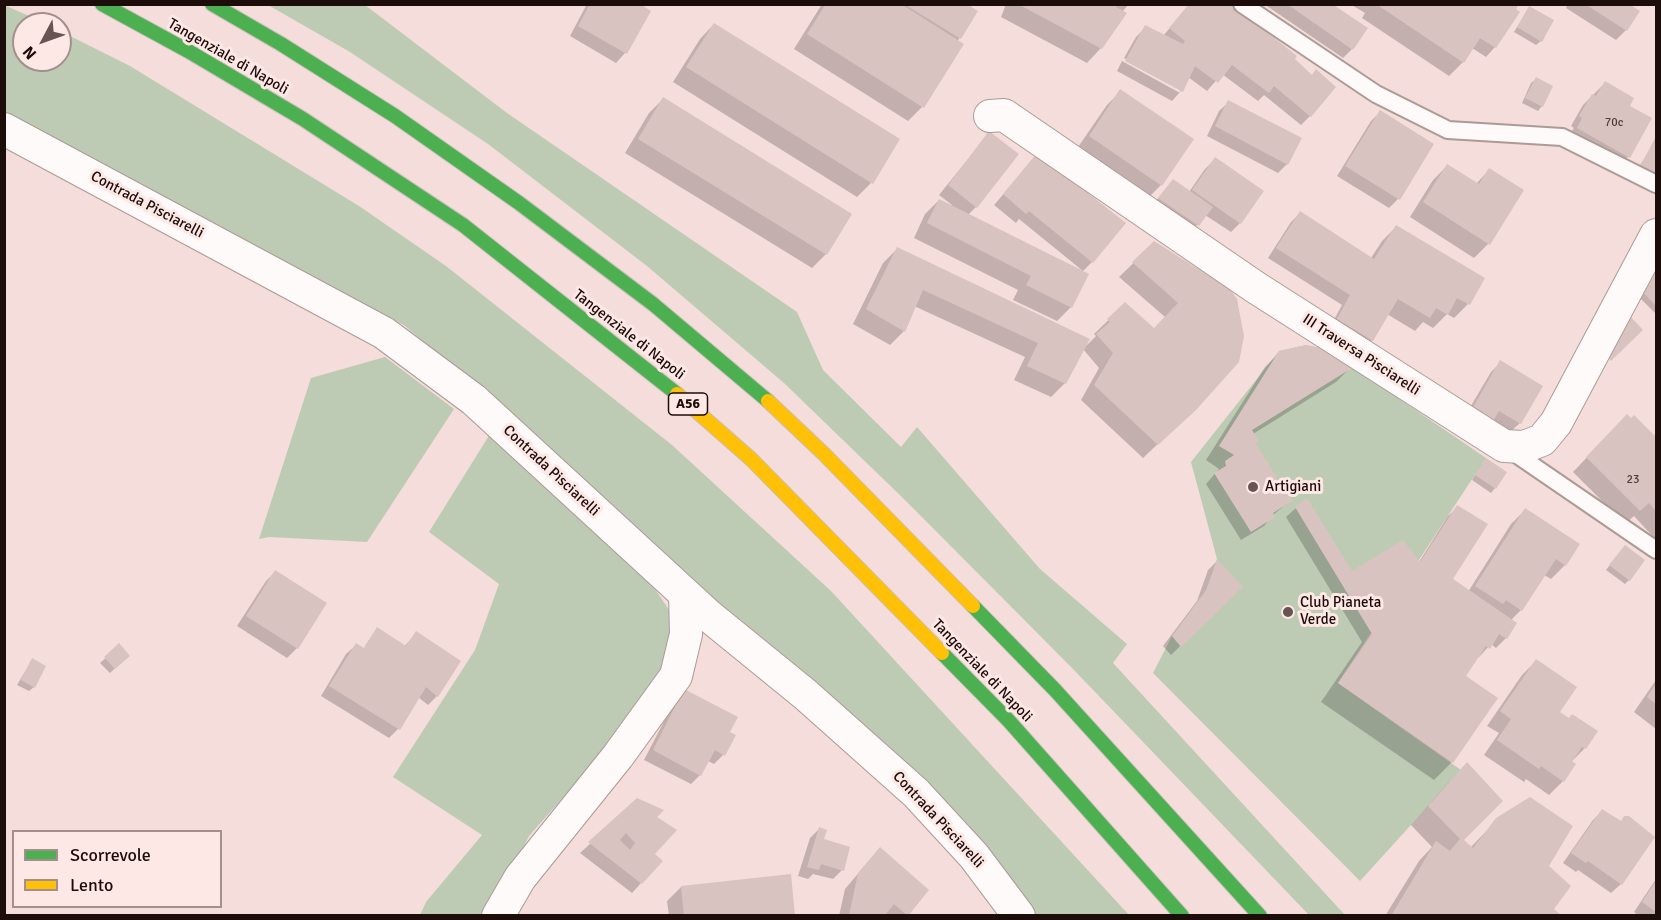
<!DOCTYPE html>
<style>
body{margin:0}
#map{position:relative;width:1661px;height:920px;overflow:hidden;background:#f4ddda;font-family:Signika,sans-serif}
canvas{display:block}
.frame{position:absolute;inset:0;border:6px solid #1c0c0a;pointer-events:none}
.legend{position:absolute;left:12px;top:830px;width:210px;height:78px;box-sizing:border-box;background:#fde8e5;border:2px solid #a3908d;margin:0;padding:8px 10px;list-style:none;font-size:18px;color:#1c0c0a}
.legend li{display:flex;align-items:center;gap:12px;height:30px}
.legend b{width:30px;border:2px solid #a3908d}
.north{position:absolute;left:12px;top:12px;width:60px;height:60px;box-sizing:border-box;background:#fde8e5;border:2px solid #a3908d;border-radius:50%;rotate:229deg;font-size:16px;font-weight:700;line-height:24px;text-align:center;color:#1c0c0a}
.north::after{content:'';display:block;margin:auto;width:21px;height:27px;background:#685553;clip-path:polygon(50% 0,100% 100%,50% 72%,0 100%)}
</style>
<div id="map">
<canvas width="1661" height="920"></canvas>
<div class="frame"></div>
<ul class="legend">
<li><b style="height:8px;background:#4caf50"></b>Scorrevole</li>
<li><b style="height:8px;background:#ffc107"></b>Lento</li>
</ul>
<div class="north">N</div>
</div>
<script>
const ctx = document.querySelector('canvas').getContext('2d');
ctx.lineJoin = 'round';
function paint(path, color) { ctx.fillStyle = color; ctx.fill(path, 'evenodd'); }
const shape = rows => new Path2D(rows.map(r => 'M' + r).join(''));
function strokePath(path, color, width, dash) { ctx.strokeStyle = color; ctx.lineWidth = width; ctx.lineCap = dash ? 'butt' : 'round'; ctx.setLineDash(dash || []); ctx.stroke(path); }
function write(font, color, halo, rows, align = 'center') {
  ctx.font = font + ' Signika,sans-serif'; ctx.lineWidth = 6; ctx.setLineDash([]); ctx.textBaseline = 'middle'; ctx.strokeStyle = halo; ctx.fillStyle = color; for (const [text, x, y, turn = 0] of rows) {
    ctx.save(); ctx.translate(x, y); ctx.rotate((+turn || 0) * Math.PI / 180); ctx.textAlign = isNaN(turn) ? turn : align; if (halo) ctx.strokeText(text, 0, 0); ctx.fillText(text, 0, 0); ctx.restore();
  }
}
const green = shape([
 [4,5,47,24,24,24,24,60,60,60,60,31,130,66,359,206,446,266,672,445,831,591,1129,915,1030,915,740,626,532,437,404,325,5,116],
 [268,5,365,5,507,113,797,312,823,370,901,447,917,427,1040,569,1127,644,1113,663,1345,915,1309,915,1074,670,907,502,784,383,647,266,488,144,350,52],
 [1306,345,1326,349,1486,458,1338,683,1461,770,1360,881,1153,673,1172,636,1206,590,1217,559,1191,462,1279,351],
 [385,357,454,409,367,542,269,537,259,539,311,378],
 [490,434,649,580,675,619,668,663,597,759,529,836,490,915,420,915,426,902,482,835,393,777,475,650,499,584,429,532]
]);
const shadow = shape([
 [587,4,637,4,649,11,625,53,616,63,570,36],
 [822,4,964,4,976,12,957,42,962,44,922,107,908,121,794,49],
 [1006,4,1129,4,1122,12,1101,48,1087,63,1001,17],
 [1190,4,1293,59,1311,76,1310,116,1301,125,1264,95,1258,101,1222,74,1207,91,1188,77,1181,91,1172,101,1117,71,1122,61,1180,93,1180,89,1124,58,1136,37,1146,27,1163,36],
 [1264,4,1330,4,1352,49,1343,58],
 [1350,4,1518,4,1495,47,1486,57,1472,48,1463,62,1449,76,1362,18,1365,13],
 [1568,4,1627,4,1638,11,1626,30,1616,40,1566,8],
 [1529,8,1541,41,1536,45,1514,32],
 [714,24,871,183,857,197,673,82,700,39],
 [1536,79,1542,106,1538,111,1522,103,1531,83],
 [1605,83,1628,106,1628,157,1619,166,1568,137,1574,128,1571,126,1583,105],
 [1121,91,1161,185,1147,199,1076,150,1107,105],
 [663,99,826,254,812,268,625,153,649,113],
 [1229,102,1287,164,1278,173,1207,136,1219,111],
 [1380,112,1398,199,1389,208,1337,176,1371,121],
 [989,133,976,207,968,215,1083,271,1019,219,1016,223,994,205,1037,155,1092,262,1082,272,1087,275,1071,307,1057,321,1013,300,1018,290,914,238,925,214,939,200,952,206,952,205,939,195],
 [1655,141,1656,141,1656,183,1636,172],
 [1215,159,1240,223,1231,232,1205,215,1189,235,1150,208,1173,181,1189,192,1205,169],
 [1447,166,1476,184,1489,170,1488,244,1474,258,1410,217,1433,180],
 [1300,213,1371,258,1382,241,1396,227,1483,278,1468,304,1454,318,1447,314,1433,328,1423,322,1415,331,1387,314,1372,340,1363,349,1329,329,1342,305,1268,258,1291,222],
 [1154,243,1229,290,1179,424,1143,458,1081,400,1099,368,1083,349,1065,383,1051,397,1014,380,1025,357,914,306,904,331,890,345,853,324,883,263,897,249,1083,349,1096,336,1094,334,1125,304,1153,330,1165,317,1119,277],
 [1653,271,1656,274,1656,314,1638,296],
 [1280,352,1350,368,1336,382,1253,434,1254,444,1290,501,1273,515,1264,526,1241,540,1206,484,1219,469,1206,460,1265,367],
 [1501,362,1520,423,1510,432,1462,421,1491,372],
 [1634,417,1656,439,1656,540,1634,516,1625,524,1573,472,1613,430],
 [1482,464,1495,488,1491,493,1472,480],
 [1458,507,1452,578,1468,592,1511,524,1525,510,1565,565,1551,579,1544,575,1521,610,1511,620,1515,623,1506,638,1496,648,1491,644,1479,657,1477,656,1464,676,1452,762,1434,780,1321,702,1362,642,1286,517,1296,508,1352,574,1419,562,1448,516],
 [1621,551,1629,580,1625,584,1606,570],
 [1217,561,1241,587,1171,655,1163,646,1197,601,1208,570],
 [275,572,325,603,297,648,287,658,237,626,266,581],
 [416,633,437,696,428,705,418,697,398,729,389,738,321,696,346,654,356,645,392,664,365,646,373,634,404,647],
 [119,646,128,656,110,673,100,663],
 [32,660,34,687,29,691,17,685],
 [1536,661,1558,712,1585,748,1571,762,1563,781,1549,795,1526,779,1524,782,1484,755,1499,733,1487,726,1522,675],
 [1656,680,1656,729,1634,712],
 [685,691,728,733,723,755,714,764,708,761,700,775,691,784,644,760,675,700],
 [1449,782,1462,840,1471,847,1497,820,1547,867,1551,909,1560,916,1385,916,1419,861,1432,847,1411,825],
 [638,800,654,817,653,855,661,861,632,893,580,853],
 [1602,811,1621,884,1611,893,1578,870,1576,872,1563,863,1593,820],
 [819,829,822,840,842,870,833,879,813,874,808,879,798,876,810,838],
 [867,863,927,890,906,916,839,916,845,889],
 [1656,879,1656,916,1639,916,1634,912],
 [681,887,794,916,669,916,667,901]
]);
const building = shape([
 [590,4,640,4,651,11,627,54,578,26],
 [826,4,901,4,964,44,924,108,807,34],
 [904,4,967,4,978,11,961,39],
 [1018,4,1118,4,1116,7,1127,13,1102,49],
 [1189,4,1232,4,1297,56,1295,59,1312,75,1316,69,1336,87,1311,117,1274,86,1269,93,1232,65,1218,83,1195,66,1183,92,1125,61,1145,25,1183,44,1185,41,1169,28],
 [1287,4,1332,4,1368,28,1353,50],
 [1376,4,1519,4,1516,9,1520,12,1496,48,1480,38,1464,63],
 [1585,4,1629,4,1640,11,1627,31],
 [1529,6,1554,20,1542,42,1517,27],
 [714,23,900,139,873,184,686,67],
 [1536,77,1553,86,1543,107,1525,98],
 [1605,81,1634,98,1630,106,1652,118,1630,158,1577,128,1582,118,1579,116,1592,94,1596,96],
 [1120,89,1194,139,1162,186,1089,136],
 [663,97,852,214,827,255,638,139],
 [1228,100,1302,138,1288,165,1215,126],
 [1380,110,1434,144,1400,200,1345,166],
 [989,131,1019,154,977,208,948,185],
 [1656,136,1656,176,1640,167],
 [1037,153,1126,223,1093,263,1029,211,1026,214,1003,194],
 [1215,157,1264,191,1241,224,1192,190],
 [1447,164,1479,184,1489,168,1524,190,1490,245,1423,202],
 [1173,179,1213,207,1199,226,1158,198],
 [939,199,1089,274,1072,308,1026,285,1031,276,927,223],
 [1300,211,1374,259,1396,225,1485,278,1470,305,1457,298,1448,315,1436,308,1430,318,1398,299,1373,341,1337,319,1350,295,1276,248],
 [1154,241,1230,289,1237,299,1244,336,1239,362,1196,410,1158,445,1094,385,1113,353,1096,334,1110,322,1107,319,1125,302,1154,328,1178,303,1132,262],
 [897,247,1090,339,1066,384,1027,366,1038,343,923,290,905,332,866,309],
 [1653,269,1656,272,1656,306,1642,291],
 [1628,314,1643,330,1611,361,1606,355],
 [1306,345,1326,349,1352,368,1252,430,1259,441,1255,443,1292,501,1273,513,1275,517,1251,532,1214,473,1226,466,1225,461,1234,455,1219,446,1279,351],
 [1500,360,1543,386,1521,424,1499,411,1492,423,1471,411],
 [1627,414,1631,418,1634,415,1656,437,1656,511,1649,503,1640,511,1586,457],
 [1486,458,1507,472,1496,489,1475,475],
 [1307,498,1352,571,1403,540,1420,562,1457,505,1488,524,1453,579,1517,623,1507,639,1499,634,1490,649,1486,646,1466,676,1498,698,1453,763,1338,683,1372,634,1295,507],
 [1525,508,1580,544,1566,566,1556,559,1522,611,1506,600,1503,604,1475,586],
 [1625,545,1645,560,1630,581,1609,565],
 [1217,559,1243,587,1181,647,1172,636,1206,590],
 [275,570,327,603,298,649,246,616],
 [377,627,406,646,416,631,461,661,438,697,426,687,400,730,329,686,356,643,364,648],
 [119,643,130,656,115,669,104,657],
 [32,658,46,666,35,688,21,680],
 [1536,659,1577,687,1560,712,1569,718,1572,714,1598,731,1586,749,1582,747,1572,761,1576,764,1564,782,1541,766,1539,769,1497,740,1511,719,1500,711],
 [1656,684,1656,704,1647,697],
 [684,689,738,717,730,732,736,735,725,756,715,750,701,776,653,750],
 [1467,762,1503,801,1464,840,1473,848,1496,818,1530,797,1573,826,1549,866,1571,886,1554,909,1562,916,1391,916,1436,841,1450,851,1460,839,1428,806],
 [637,798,664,810,657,817,677,830,655,854,663,861,642,884,588,842],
 [626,833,635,843,630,850,620,840],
 [1602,809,1621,821,1624,816,1629,816,1655,837,1622,885,1588,861,1586,863,1571,853],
 [819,827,827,830,824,839,850,847,844,871,821,864,819,870,807,867],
 [880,847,929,890,908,916,894,904,884,916,849,916,858,873],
 [791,874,795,916,684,916,681,886],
 [1656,881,1656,912,1642,902]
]);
const lane = shape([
 [1242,4,1376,94,1448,130,1562,137,1656,184],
 [1510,450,1656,550]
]);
const street = shape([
 [990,116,1004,115,1255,287,1504,446,1524,447,1542,440,1556,423,1656,235],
 [4,129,384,333,474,400,709,616,806,695,916,793,974,856,1019,916],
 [498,916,520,878,618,756,676,676,686,634,685,594]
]);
const fast = shape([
 [102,4,190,52,303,119,463,225,677,394],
 [212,4,281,44,395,116,519,203,653,304,768,401],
 [973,606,1055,690,1260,916],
 [942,653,1009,721,1182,916]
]);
const slow = shape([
 [677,394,751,459,942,653],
 [768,401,824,454,973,606]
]);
const markers = [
 [1253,487,6,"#685553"],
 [1288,612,6,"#685553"]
];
const numberNames = [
 ["70c",1614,123],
 ["23",1633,480]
];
const shields = [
 [688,404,39]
];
const shieldNames = [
 ["A56",688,404]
];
const streetNames = [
 ["Tangenziale di Napoli",228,57,30],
 ["Contrada Pisciarelli",147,205,28],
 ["Tangenziale di Napoli",629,335,38],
 ["III Traversa Pisciarelli",1361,355,33],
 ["Contrada Pisciarelli",551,471,43],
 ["Tangenziale di Napoli",982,671,46],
 ["Contrada Pisciarelli",938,820,47]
];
const poiNames = [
 ["Artigiani",1265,487],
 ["Club Pianeta",1300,603],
 ["Verde",1300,620]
];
paint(green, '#becbb4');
paint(shadow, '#0003');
paint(building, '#d9c3c0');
strokePath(lane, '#ac9a97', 20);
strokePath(street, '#ac9a97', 34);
strokePath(fast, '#c9bebc', 16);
strokePath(slow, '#c9bebc', 16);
strokePath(lane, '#fdfaf9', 16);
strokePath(street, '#fdfaf9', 32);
strokePath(fast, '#4caf50', 14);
strokePath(slow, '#ffc107', 14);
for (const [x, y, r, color] of markers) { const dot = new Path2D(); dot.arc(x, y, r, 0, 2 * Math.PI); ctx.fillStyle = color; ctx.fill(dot); strokePath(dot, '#fde8e5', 2); }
write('12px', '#4f3e3c', null, numberNames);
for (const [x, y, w] of shields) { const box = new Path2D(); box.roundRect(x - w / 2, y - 11, w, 22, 4.5); ctx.fillStyle = '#fde8e5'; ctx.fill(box); strokePath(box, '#1c0c0a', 1.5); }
write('bold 14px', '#1c0c0a', null, shieldNames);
write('15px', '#1c0c0a', '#fde8e5', streetNames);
write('15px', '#1c0c0a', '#fde8e5', poiNames, 'left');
</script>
